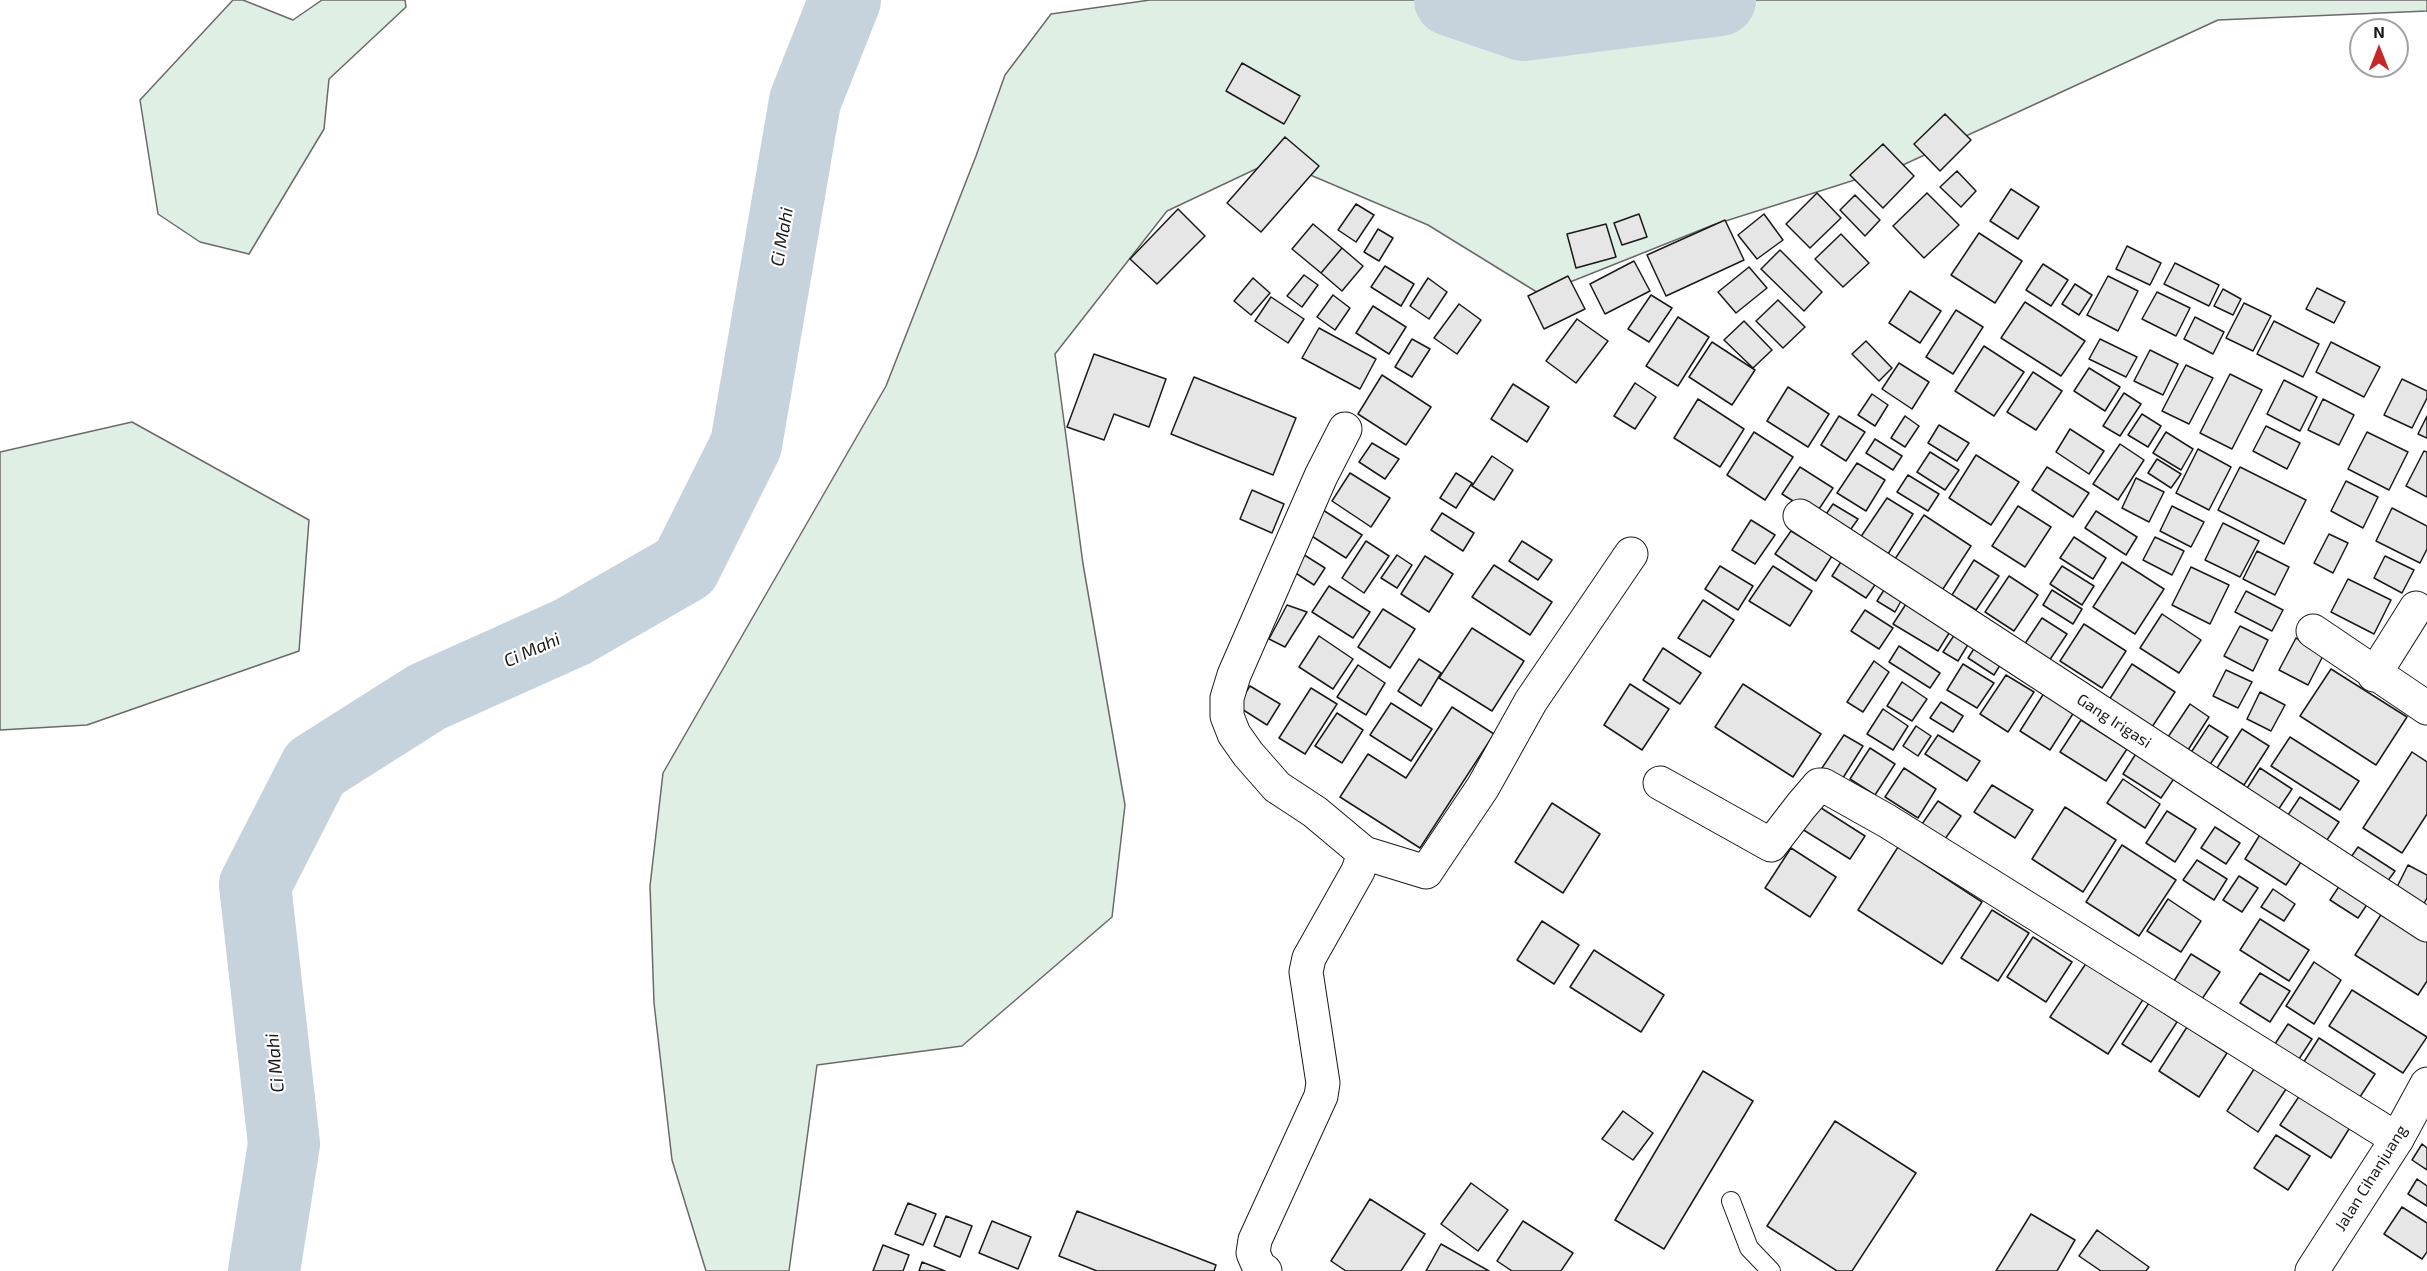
<!DOCTYPE html>
<style>
body{margin:0}
#map{position:relative;width:2427px;height:1271px;overflow:hidden;background:#fff;font-family:"Exo 2",sans-serif}
canvas{display:block}
.north{position:absolute;left:2349px;top:18px;width:60px;height:60px;box-sizing:border-box;background:#fff;border:2px solid #a3a3a3;border-radius:50%;rotate:0deg;font-size:16px;font-weight:700;line-height:24px;text-align:center;color:#1a1a1a}
.north::after{content:'';display:block;margin:auto;width:21px;height:27px;background:#c62828;clip-path:polygon(50% 0,100% 100%,50% 72%,0 100%)}
</style>
<div id="map">
<canvas width="2427" height="1271"></canvas>
<div class="north">N</div>
</div>
<script>
const ctx = document.querySelector('canvas').getContext('2d');
ctx.lineJoin = 'round';
function paint(path, color) { ctx.fillStyle = color; ctx.fill(path, 'evenodd'); }
const shape = rows => new Path2D(rows.map(r => 'M' + r).join(''));
function strokePath(path, color, width, dash) { ctx.strokeStyle = color; ctx.lineWidth = width; ctx.lineCap = dash ? 'butt' : 'round'; ctx.setLineDash(dash || []); ctx.stroke(path); }
function write(font, color, halo, rows, align = 'center') {
  ctx.font = font + ' "Exo 2",sans-serif'; ctx.lineWidth = 4.5; ctx.setLineDash([]); ctx.textBaseline = 'middle'; ctx.strokeStyle = halo; ctx.fillStyle = color; for (const [text, x, y, turn = 0] of rows) {
    ctx.save(); ctx.translate(x, y); ctx.rotate((+turn || 0) * Math.PI / 180); ctx.textAlign = isNaN(turn) ? turn : align; if (halo) ctx.strokeText(text, 0, 0); ctx.fillText(text, 0, 0); ctx.restore();
  }
}
const green = shape([
 [233,0,243,0,293,20,322,0,405,0,406,7,329,79,324,129,249,254,200,242,158,214,140,100,233,0],
 [1150,0,2427,0,2427,11,2218,20,1905,164,1713,225,1540,294,1428,225,1275,160,1167,211,1055,354,1083,564,1125,805,1112,917,962,1046,817,1065,789,1271,706,1271,672,1160,654,1003,650,886,663,773,886,386,976,156,1005,75,1051,14,1150,0],
 [132,422,309,520,299,651,87,725,0,730,0,452,132,422]
]);
const river = shape([
 [1450,0,1523,25,1720,0],
 [264,1271,284,1144,255,885,315,768,427,697,572,632,685,567,746,445,805,101,845,0]
]);
const building = shape([
 [1242,63,1300,96,1284,124,1226,91,1242,63],
 [1945,114,1971,140,1940,171,1914,144,1945,114],
 [1285,137,1319,166,1261,232,1227,203,1285,137],
 [1883,144,1914,176,1883,208,1850,175,1883,144],
 [1957,171,1976,191,1961,207,1940,187,1957,171],
 [2011,189,2039,207,2018,239,1990,221,2011,189],
 [1817,193,1841,218,1810,248,1786,224,1817,193],
 [1927,193,1959,225,1924,258,1893,226,1927,193],
 [1855,195,1880,220,1865,236,1840,210,1855,195],
 [1356,204,1374,215,1356,242,1338,230,1356,204],
 [1178,209,1205,236,1157,284,1130,259,1178,209],
 [1639,214,1647,237,1622,245,1614,223,1639,214],
 [1764,214,1783,240,1757,259,1738,235,1764,214],
 [1725,220,1744,260,1666,296,1647,255,1725,220],
 [1313,224,1342,248,1321,273,1292,249,1313,224],
 [1606,224,1616,257,1576,268,1567,234,1606,224],
 [1378,229,1393,238,1379,261,1364,252,1378,229],
 [1979,233,2022,261,1995,303,1951,275,1979,233],
 [1841,234,1869,263,1843,287,1815,259,1841,234],
 [2127,246,2161,263,2150,285,2116,269,2127,246],
 [1342,248,1363,266,1342,291,1321,273,1342,248],
 [1780,250,1822,292,1804,311,1761,269,1780,250],
 [1634,261,1650,291,1605,314,1590,284,1634,261],
 [2175,263,2219,285,2209,306,2164,284,2175,263],
 [2043,264,2068,280,2051,306,2026,290,2043,264],
 [1385,266,1414,284,1401,306,1371,287,1385,266],
 [1749,267,1767,288,1736,313,1718,292,1749,267],
 [1304,275,1318,285,1302,307,1287,296,1304,275],
 [1568,276,1585,309,1544,329,1528,296,1568,276],
 [2108,276,2138,291,2118,331,2087,315,2108,276],
 [1253,278,1270,293,1251,315,1234,301,1253,278],
 [1428,278,1447,292,1429,319,1410,306,1428,278],
 [2075,284,2092,295,2079,315,2062,304,2075,284],
 [2317,288,2345,302,2334,323,2306,309,2317,288],
 [2223,289,2241,299,2233,315,2214,306,2223,289],
 [1910,291,1941,311,1920,343,1889,323,1910,291],
 [2157,292,2190,308,2176,336,2142,319,2157,292],
 [1333,295,1350,308,1335,330,1317,317,1333,295],
 [1651,295,1672,308,1649,342,1628,329,1651,295],
 [1271,297,1304,319,1288,343,1255,321,1271,297],
 [1778,300,1805,327,1783,348,1756,321,1778,300],
 [2025,302,2085,341,2061,376,2001,338,2025,302],
 [2244,303,2271,316,2253,351,2226,338,2244,303],
 [1459,304,1481,320,1457,354,1434,338,1459,304],
 [1373,306,1406,327,1389,354,1356,333,1373,306],
 [1956,310,1983,327,1953,374,1926,357,1956,310],
 [1678,317,1709,337,1678,386,1646,366,1678,317],
 [2195,317,2224,332,2213,354,2184,339,2195,317],
 [1577,319,1608,341,1576,383,1546,361,1577,319],
 [1744,321,1772,350,1753,368,1724,340,1744,321],
 [2274,321,2319,344,2303,377,2257,354,2274,321],
 [1319,328,1376,359,1360,389,1302,358,1319,328],
 [1412,339,1430,349,1412,377,1395,367,1412,339],
 [2100,339,2137,357,2126,377,2089,359,2100,339],
 [1866,341,1892,368,1879,381,1852,354,1866,341],
 [1712,342,1755,370,1732,405,1689,377,1712,342],
 [2331,342,2380,367,2364,397,2316,372,2331,342],
 [1984,346,2024,372,1994,416,1955,391,1984,346],
 [2150,350,2178,364,2163,395,2134,381,2150,350],
 [1094,354,1166,379,1149,427,1114,414,1104,440,1067,427,1094,354],
 [1899,363,1929,382,1912,409,1882,389,1899,363],
 [2186,365,2213,378,2189,424,2162,411,2186,365],
 [2089,368,2120,387,2105,411,2074,391,2089,368],
 [2033,372,2062,391,2036,430,2007,412,2033,372],
 [2230,374,2262,390,2232,449,2200,433,2230,374],
 [1382,375,1431,407,1406,445,1358,414,1382,375],
 [1194,377,1296,418,1273,475,1171,434,1194,377],
 [2402,379,2427,391,2427,398,2412,428,2384,415,2402,379],
 [2284,380,2317,397,2300,431,2267,414,2284,380],
 [1635,383,1656,397,1635,429,1614,416,1635,383],
 [1513,384,1549,407,1527,442,1491,419,1513,384],
 [1788,387,1829,414,1808,447,1767,421,1788,387],
 [2124,393,2141,404,2120,436,2103,426,2124,393],
 [1872,394,1888,405,1875,426,1858,415,1872,394],
 [1698,399,1744,429,1720,467,1674,438,1698,399],
 [2323,399,2354,415,2339,445,2308,430,2323,399],
 [2142,414,2161,426,2148,447,2128,435,2142,414],
 [1839,416,1865,432,1846,461,1821,445,1839,416],
 [1905,416,1919,426,1905,447,1891,438,1905,416],
 [2427,416,2427,438,2418,434,2427,416],
 [1939,425,1969,443,1957,461,1928,443,1939,425],
 [2266,426,2300,443,2287,469,2253,451,2266,426],
 [2070,429,2104,451,2089,474,2056,452,2070,429],
 [1754,432,1793,457,1765,500,1727,475,1754,432],
 [2166,432,2193,449,2181,470,2153,453,2166,432],
 [2367,432,2408,452,2389,490,2348,469,2367,432],
 [1875,439,1902,456,1893,470,1866,453,1875,439],
 [1372,443,1399,459,1385,479,1359,462,1372,443],
 [2120,444,2144,460,2118,500,2093,484,2120,444],
 [2198,449,2231,467,2209,510,2176,493,2198,449],
 [2424,451,2427,452,2427,497,2406,486,2424,451],
 [1930,452,1959,470,1945,490,1917,472,1930,452],
 [1976,455,2019,482,1991,525,1949,498,1976,455],
 [1492,456,1513,470,1494,500,1472,486,1492,456],
 [2157,459,2181,474,2171,488,2148,473,2157,459],
 [1857,463,1885,480,1866,511,1837,493,1857,463],
 [1800,467,1833,488,1815,515,1782,494,1800,467],
 [2047,467,2089,493,2073,517,2032,490,2047,467],
 [2240,467,2306,500,2284,544,2218,510,2240,467],
 [1350,473,1390,498,1371,527,1332,501,1350,473],
 [1456,473,1472,483,1456,508,1440,498,1456,473],
 [1908,475,1939,494,1928,511,1897,492,1908,475],
 [2136,478,2164,492,2149,522,2122,508,2136,478],
 [2346,481,2378,497,2363,528,2331,511,2346,481],
 [1252,490,1284,504,1272,533,1240,519,1252,490],
 [1887,498,1913,514,1883,562,1856,544,1887,498],
 [1833,504,1858,519,1844,539,1820,523,1833,504],
 [2018,506,2051,527,2025,567,1992,546,2018,506],
 [2172,506,2204,522,2191,547,2160,531,2172,506],
 [2392,508,2427,526,2427,549,2420,563,2376,541,2392,508],
 [1323,510,1362,535,1346,558,1307,533,1323,510],
 [2096,511,2137,537,2126,555,2085,528,2096,511],
 [1442,513,1474,533,1463,551,1431,530,1442,513],
 [1924,515,1971,546,1939,595,1891,565,1924,515],
 [1751,520,1775,535,1755,564,1732,550,1751,520],
 [2223,523,2259,541,2240,577,2205,560,2223,523],
 [1791,531,1832,556,1816,581,1775,554,1791,531],
 [2329,534,2348,543,2333,573,2314,563,2329,534],
 [2074,537,2106,558,2093,579,2060,558,2074,537],
 [2155,537,2184,551,2172,575,2143,560,2155,537],
 [1366,541,1389,556,1364,593,1342,578,1366,541],
 [1522,541,1552,560,1538,580,1509,561,1522,541],
 [1298,551,1325,568,1314,585,1288,568,1298,551],
 [2257,551,2289,567,2275,595,2243,579,2257,551],
 [1397,555,1412,565,1397,588,1381,578,1397,555],
 [1425,556,1453,574,1429,612,1401,594,1425,556],
 [2385,556,2414,570,2402,593,2374,578,2385,556],
 [1844,557,1879,579,1866,598,1832,576,1844,557],
 [1974,560,1999,576,1976,610,1952,595,1974,560],
 [2122,562,2164,589,2135,634,2093,607,2122,562],
 [1494,565,1552,602,1530,635,1472,597,1494,565],
 [1720,566,1753,586,1738,610,1705,589,1720,566],
 [1773,566,1812,591,1790,626,1749,601,1773,566],
 [2062,566,2094,586,2082,605,2050,584,2062,566],
 [2191,567,2229,585,2210,624,2172,605,2191,567],
 [2009,576,2038,595,2014,631,1985,612,2009,576],
 [2348,579,2391,600,2374,634,2331,612,2348,579],
 [1329,586,1370,612,1353,638,1312,612,1329,586],
 [1884,590,1901,601,1895,612,1877,601,1884,590],
 [2052,590,2082,609,2073,624,2043,605,2052,590],
 [2246,591,2283,610,2272,631,2235,612,2246,591],
 [1703,600,1734,620,1710,657,1678,638,1703,600],
 [1908,601,1951,630,1938,651,1893,624,1908,601],
 [1287,605,1307,612,1285,647,1269,639,1287,605],
 [1383,609,1415,629,1390,668,1358,647,1383,609],
 [1865,610,1893,628,1879,649,1851,631,1865,610],
 [2162,614,2201,640,2179,673,2140,648,2162,614],
 [2042,618,2067,634,2049,661,2024,645,2042,618],
 [2084,624,2126,651,2102,688,2060,661,2084,624],
 [2240,626,2268,640,2253,671,2224,656,2240,626],
 [1472,628,1524,661,1492,711,1439,678,1472,628],
 [1955,634,1969,643,1958,661,1943,652,1955,634],
 [1319,636,1353,659,1333,689,1299,667,1319,636],
 [2296,638,2325,652,2308,685,2279,670,2296,638],
 [1979,641,2005,657,1994,675,1968,658,1979,641],
 [1899,646,1940,673,1930,688,1889,662,1899,646],
 [1663,648,1701,673,1680,704,1643,680,1663,648],
 [1419,659,1441,673,1421,706,1398,691,1419,659],
 [1874,661,1889,672,1863,712,1847,702,1874,661],
 [1963,664,1994,683,1977,708,1947,690,1963,664],
 [2132,664,2175,692,2152,727,2109,700,2132,664],
 [1358,665,1385,683,1366,715,1337,697,1358,665],
 [2331,669,2407,717,2376,765,2300,716,2331,669],
 [2226,670,2252,682,2238,708,2213,696,2226,670],
 [2006,675,2034,692,2008,732,1980,714,2006,675],
 [1902,682,1927,699,1912,721,1887,706,1902,682],
 [1630,684,1669,709,1642,750,1604,725,1630,684],
 [1743,684,1821,734,1793,777,1715,727,1743,684],
 [1250,686,1280,704,1267,725,1237,706,1250,686],
 [1311,688,1337,704,1305,754,1279,738,1311,688],
 [2046,690,2076,709,2050,750,2020,731,2046,690],
 [2260,692,2285,705,2271,731,2247,719,2260,692],
 [1941,702,1963,716,1953,732,1930,718,1941,702],
 [1391,703,1432,729,1411,761,1370,735,1391,703],
 [2190,704,2209,717,2188,750,2168,737,2190,704],
 [1452,707,1494,734,1420,848,1340,797,1368,754,1406,778,1452,707],
 [1883,709,1908,726,1893,750,1867,734,1883,709],
 [1337,713,1363,730,1342,763,1315,746,1337,713],
 [2081,720,2127,749,2106,781,2060,752,2081,720],
 [2209,725,2228,737,2209,766,2190,754,2209,725],
 [1916,726,1931,736,1918,756,1903,746,1916,726],
 [2242,729,2269,746,2244,785,2217,768,2242,729],
 [1844,735,1863,746,1841,781,1822,768,1844,735],
 [1938,735,1980,761,1967,781,1925,754,1938,735],
 [2290,737,2359,781,2340,810,2271,766,2290,737],
 [1870,748,1895,764,1875,795,1850,779,1870,748],
 [2139,749,2177,774,2161,798,2123,774,2139,749],
 [2412,752,2427,762,2427,814,2402,853,2363,828,2412,752],
 [1904,768,1936,789,1918,818,1885,797,1904,768],
 [2260,768,2292,789,2276,813,2244,793,2260,768],
 [2123,779,2160,804,2145,828,2107,803,2123,779],
 [1992,785,2033,810,2015,838,1974,812,1992,785],
 [2300,797,2339,822,2325,843,2286,818,2300,797],
 [1938,801,1961,816,1945,839,1922,824,1938,801],
 [1552,803,1600,834,1563,893,1515,862,1552,803],
 [1818,806,1865,836,1850,859,1802,829,1818,806],
 [2065,807,2116,840,2083,892,2032,859,2065,807],
 [2167,811,2196,829,2175,862,2146,843,2167,811],
 [2215,827,2240,843,2226,864,2201,848,2215,827],
 [2261,833,2303,859,2286,885,2245,859,2261,833],
 [2122,845,2176,880,2139,936,2086,902,2122,845],
 [1898,847,1982,902,1942,964,1858,910,1898,847],
 [2358,847,2395,871,2384,886,2347,863,2358,847],
 [1791,848,1836,877,1810,917,1765,888,1791,848],
 [2197,860,2227,879,2214,900,2183,880,2197,860],
 [2408,865,2427,875,2427,898,2422,907,2394,893,2408,865],
 [2239,876,2258,888,2242,912,2223,900,2239,876],
 [2342,882,2370,900,2358,918,2330,900,2342,882],
 [2273,889,2295,904,2284,921,2261,907,2273,889],
 [2168,899,2201,921,2181,952,2147,931,2168,899],
 [1992,910,2029,933,1998,981,1961,958,1992,910],
 [2384,910,2427,938,2427,981,2418,995,2355,955,2384,910],
 [2260,919,2309,950,2289,981,2240,950,2260,919],
 [1542,921,1579,945,1554,984,1517,960,1542,921],
 [2033,937,2072,962,2046,1002,2007,977,2033,937],
 [1594,950,1664,995,1641,1032,1570,987,1594,950],
 [2191,954,2220,972,2202,999,2174,981,2191,954],
 [2087,962,2144,998,2108,1054,2050,1017,2087,962],
 [2314,962,2341,980,2314,1024,2286,1006,2314,962],
 [2260,973,2290,991,2270,1022,2240,1003,2260,973],
 [2352,990,2427,1037,2403,1073,2329,1026,2352,990],
 [2149,1003,2177,1022,2151,1062,2122,1044,2149,1003],
 [2288,1024,2312,1039,2297,1062,2273,1047,2288,1024],
 [2187,1027,2227,1053,2199,1097,2159,1071,2187,1027],
 [2319,1038,2375,1074,2354,1106,2298,1071,2319,1038],
 [2256,1066,2288,1086,2258,1132,2227,1111,2256,1066],
 [1703,1071,1753,1101,1664,1249,1615,1220,1703,1071],
 [2304,1089,2354,1121,2331,1158,2280,1125,2304,1089],
 [1623,1111,1653,1133,1633,1160,1602,1139,1623,1111],
 [1835,1121,1916,1173,1852,1271,1837,1271,1767,1226,1835,1121],
 [2276,1135,2310,1156,2288,1190,2254,1168,2276,1135],
 [2422,1144,2427,1148,2427,1170,2412,1160,2422,1144],
 [2417,1179,2427,1186,2427,1206,2408,1194,2417,1179],
 [1471,1183,1508,1210,1478,1251,1441,1224,1471,1183],
 [1370,1199,1425,1234,1401,1271,1346,1271,1331,1261,1370,1199],
 [908,1203,936,1214,923,1245,895,1234,908,1203],
 [2402,1207,2427,1223,2427,1252,2422,1259,2384,1234,2402,1207],
 [1077,1211,1216,1265,1214,1271,1097,1271,1059,1256,1077,1211],
 [2031,1214,2075,1240,2057,1271,1996,1271,2031,1214],
 [946,1216,972,1226,960,1257,934,1246,946,1216],
 [992,1221,1031,1237,1018,1269,979,1253,992,1221],
 [1523,1221,1573,1253,1561,1271,1512,1271,1497,1261,1523,1221],
 [2097,1230,2149,1267,2146,1271,2101,1271,2079,1256,2097,1230],
 [1441,1244,1489,1271,1426,1271,1441,1244],
 [883,1245,909,1255,903,1271,873,1271,883,1245],
 [922,1262,945,1271,919,1271,922,1262]
]);
const service = shape([
 [1731,1201,1749,1248,1771,1271]
]);
const minor = shape([
 [1345,429,1321,476,1234,675,1227,698,1227,716,1234,734,1248,754,1277,787,1315,812,1364,853],
 [1800,516,2427,925],
 [2313,631,2427,708],
 [2374,675,2416,608],
 [1660,783,1771,845,1801,806,1819,785,1823,785,1887,821,2397,1139],
 [1265,1271,1259,1267,1253,1253,1255,1240,1321,1096,1323,1083,1306,972,1309,958,1358,871,1364,853,1426,872,1483,787,1531,701,1631,554]
]);
const secondary = shape([
 [2312,1271,2397,1139,2427,1084]
]);
const streetNames = [
 ["Gang Irigasi",2114,721,33],
 ["Jalan Cihanjuang",2371,1178,-58]
];
const waterNames = [
 ["Ci Mahi",782,237,-80],
 ["Ci Mahi",532,650,-24],
 ["Ci Mahi",275,1063,-96]
];
paint(green, '#e0efe3');
strokePath(green, '#6a6a6a', 1.5);
strokePath(river, '#c6d2dc', 72);
paint(building, '#e6e6e6');
strokePath(building, '#1a1a1a', 1.5);
strokePath(service, '#1a1a1a', 20);
strokePath(minor, '#1a1a1a', 35);
strokePath(secondary, '#1a1a1a', 35);
strokePath(service, '#fff', 18);
strokePath(minor, '#fff', 33);
strokePath(secondary, '#fff', 33);
write('16px', '#1a1a1a', '#fff', streetNames);
write('italic 18px', '#1a1a1a', '#fff', waterNames);
</script>
